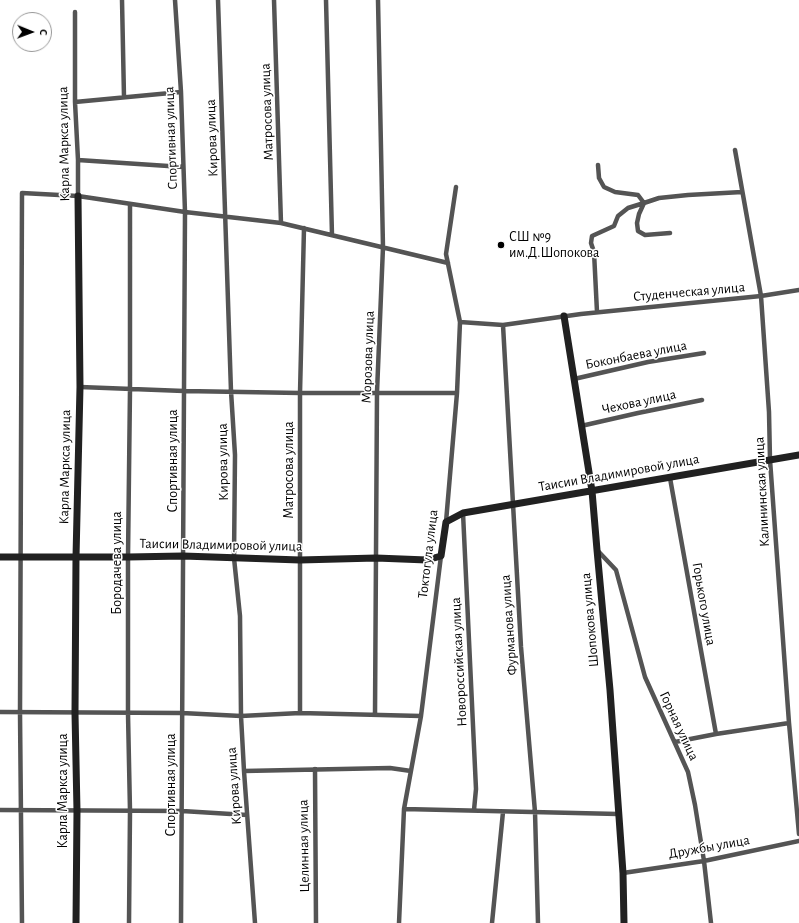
<!DOCTYPE html>
<meta charset="utf-8">
<style>
body{margin:0}
#map{position:relative;width:799px;height:923px;overflow:hidden;background:#fff;font-family:"Alegreya Sans",sans-serif}
canvas{display:block}
.north{position:absolute;left:12px;top:12px;width:40px;height:40px;box-sizing:border-box;background:#fff;border:1px solid #999;border-radius:50%;rotate:91deg;font-size:11px;font-weight:700;line-height:16px;text-align:center;color:#000}
.north::after{content:'';display:block;margin:auto;width:14px;height:18px;background:#000;clip-path:polygon(50% 0,100% 100%,50% 72%,0 100%)}
</style>
<div id="map">
<canvas width="799" height="923"></canvas>
<div class="north">С</div>
</div>
<script>
const ctx = document.querySelector('canvas').getContext('2d');
ctx.lineJoin = 'round';
const shape = rows => new Path2D(rows.map(r => 'M' + r).join(''));
function strokePath(path, color, width, dash) { ctx.strokeStyle = color; ctx.lineWidth = width; ctx.lineCap = dash ? 'butt' : 'round'; ctx.setLineDash(dash || []); ctx.stroke(path); }
function write(font, color, halo, rows, align = 'center') {
  ctx.font = font + ' "Alegreya Sans",sans-serif'; ctx.lineWidth = 3; ctx.setLineDash([]); ctx.textBaseline = 'middle'; ctx.strokeStyle = halo; ctx.fillStyle = color; for (const [text, x, y, turn = 0] of rows) {
    ctx.save(); ctx.translate(x, y); ctx.rotate((+turn || 0) * Math.PI / 180); ctx.textAlign = isNaN(turn) ? turn : align; if (halo) ctx.strokeText(text, 0, 0); ctx.fillText(text, 0, 0); ctx.restore();
  }
}
const street = shape([
 [122,0,124,97],
 [175,0,181,92,185,212,181,923],
 [218,0,231,391,235,455,234,558,240,616,241,716,244,771,255,923],
 [274,0,281,223],
 [326,0,332,235],
 [75,12,75,102,78,160,78,196],
 [75,102,181,92],
 [735,150,761,296,769,412,770,460,789,723,799,834],
 [78,160,183,167],
 [670,233,645,235,638,231,637,223,639,214,644,203,659,198,688,195,742,192],
 [597,312,594,252,591,243,592,236,614,226,618,216,628,208,644,203,638,195,615,192,604,187,599,178,598,165],
 [460,322,503,325,581,314,761,296,799,290],
 [503,325,521,647,535,812,538,923],
 [574,379,648,362,704,353],
 [80,387,184,391,300,393,457,393],
 [581,426,638,413,702,400],
 [670,478,716,734],
 [463,513,476,789,474,810],
 [446,522,457,393,460,322,446,254,456,187],
 [598,551,616,570,645,677,688,772,695,805,704,861,711,923],
 [0,712,182,713,241,716,300,713,421,716],
 [300,713,300,393,304,228],
 [375,714,377,392,383,247,378,0],
 [675,742,716,734,789,723],
 [315,769,316,923],
 [244,771,390,768,411,771],
 [404,809,618,814],
 [0,810,182,811,247,815],
 [623,873,704,861,799,841],
 [22,923,20,713,22,193,78,196,185,212,281,223,448,263],
 [129,923,130,811,128,714,128,557,130,389,130,204],
 [399,923,404,809,421,716,441,556],
 [492,923,503,812]
]);
const secondary = shape([
 [564,316,592,491,597,550,610,690,623,873,624,923],
 [0,557,128,557,183,556,300,560,376,558,427,560,441,556,446,522,463,513,799,455],
 [76,923,77,811,75,713,76,557,80,387,78,196]
]);
const markers = [
 [501,245,4,"#000"]
];
const streetNames = [
 ["Матросова улица",267,112,-92],
 ["Спортивная улица",171,138,-92],
 ["Кирова улица",212,138,-92],
 ["Карла Маркса улица",64,144,-91],
 ["Студенческая улица",689,292,-5],
 ["Боконбаева улица",636,355,-11],
 ["Морозова улица",368,357,-88],
 ["Чехова улица",639,402,-12],
 ["Спортивная улица",173,461,-90],
 ["Кирова улица",223,462,-91],
 ["Карла Маркса улица",65,467,-89],
 ["Матросова улица",289,470,-90],
 ["Таисии Владимировой улица",619,473,-10],
 ["Калининская улица",762,492,-93],
 ["Таисии Владимировой улица",221,545,1],
 ["Токтогула улица",428,554,-83],
 ["Бородачева улица",117,563,-90],
 ["Горького улица",704,604,80],
 ["Шопокова улица",590,620,-95],
 ["Фурманова улица",509,625,-94],
 ["Новороссийская улица",459,662,-93],
 ["Горная улица",679,726,65],
 ["Спортивная улица",171,785,-90],
 ["Кирова улица",234,786,-94],
 ["Карла Маркса улица",63,791,-90],
 ["Целинная улица",304,846,-91],
 ["Дружбы улица",709,847,-10]
];
const poiNames = [
 ["СШ №9",509,237],
 ["им.Д.Шопокова",509,253]
];
strokePath(street, '#545454', 4.5);
strokePath(secondary, '#212121', 7);
for (const [x, y, r, color] of markers) { const dot = new Path2D(); dot.arc(x, y, r, 0, 2 * Math.PI); ctx.fillStyle = color; ctx.fill(dot); strokePath(dot, '#fff', 1.5); }
write('14px', '#000', '#fff', streetNames);
write('14px', '#000', '#fff', poiNames, 'left');
</script>
